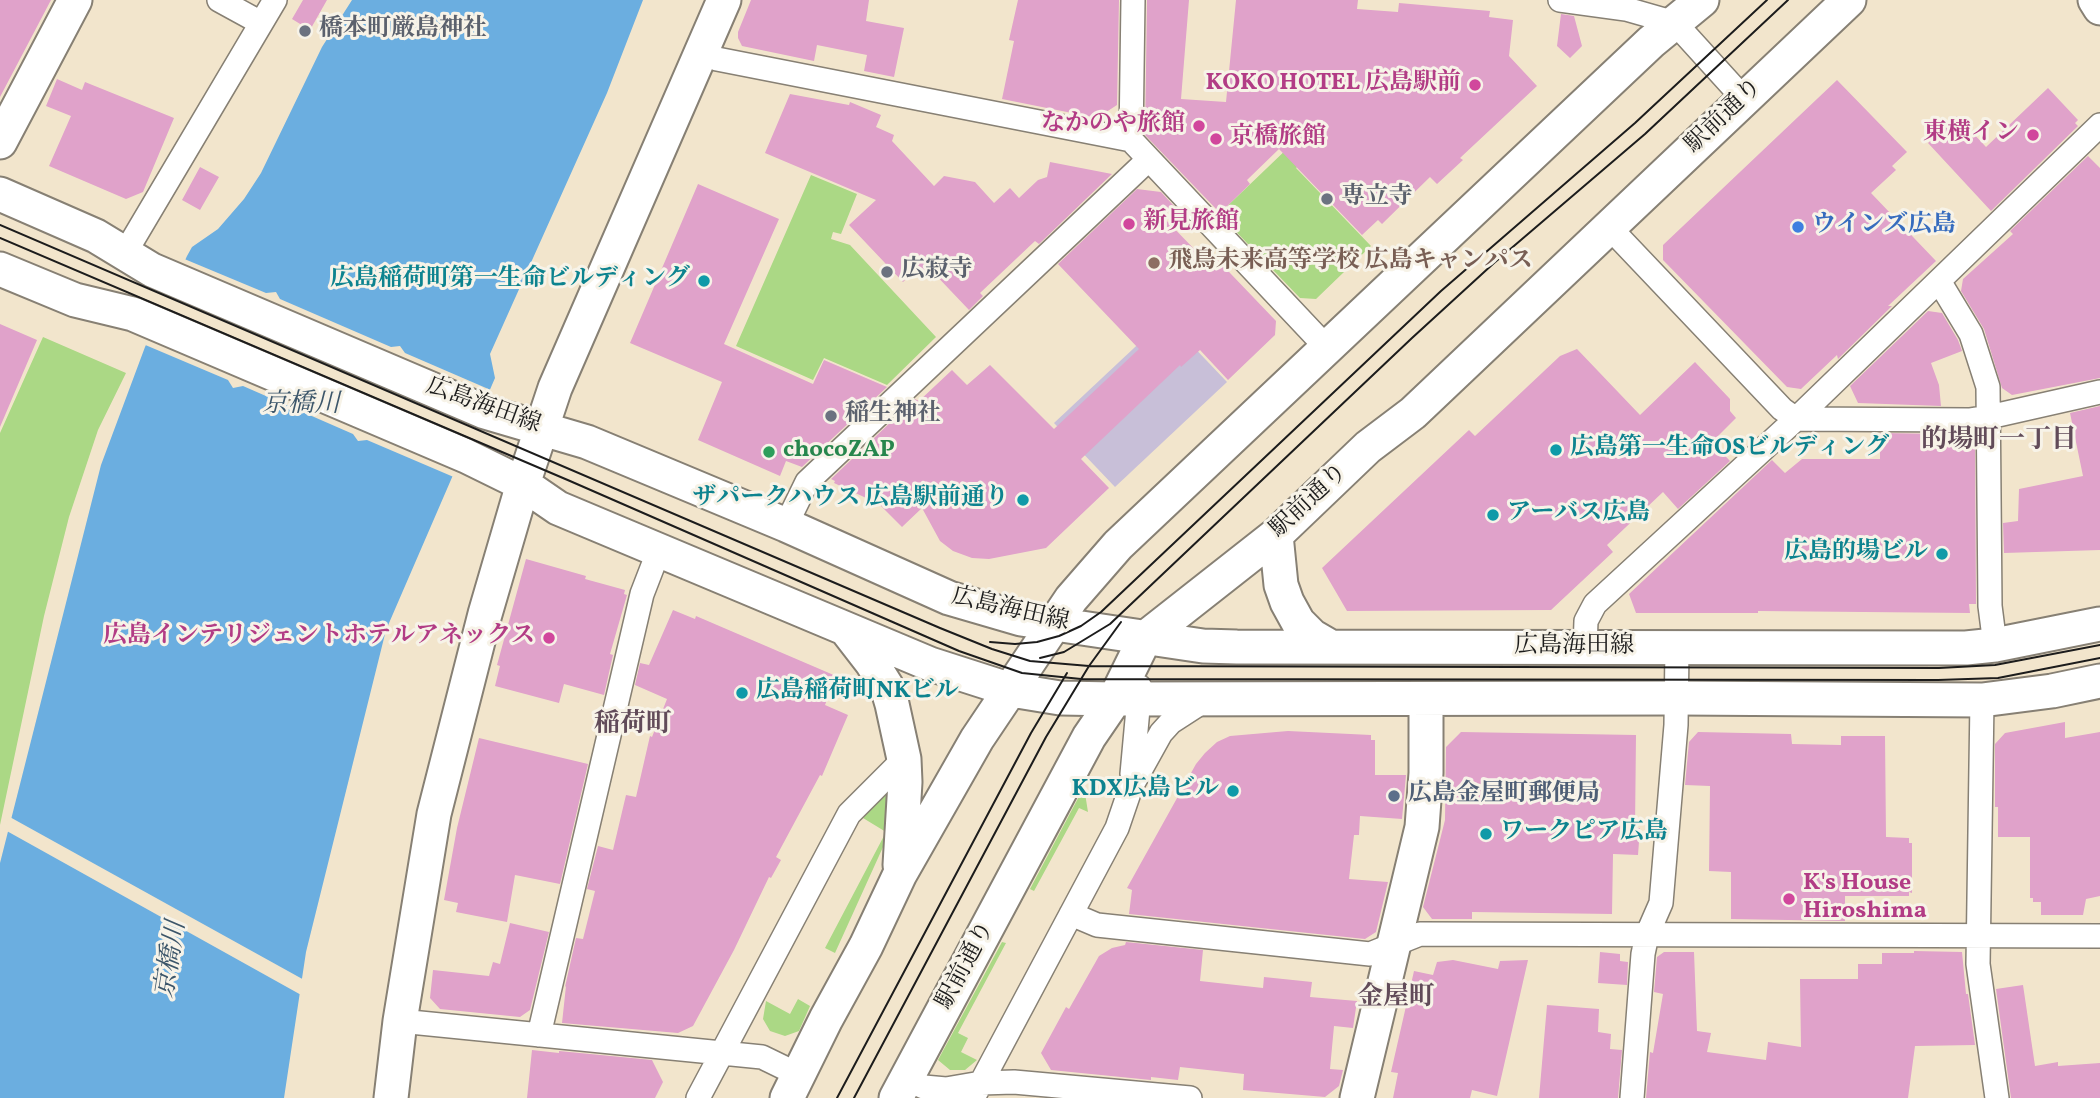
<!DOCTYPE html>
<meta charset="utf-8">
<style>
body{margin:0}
canvas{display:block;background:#f2e5cc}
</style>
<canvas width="2100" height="1098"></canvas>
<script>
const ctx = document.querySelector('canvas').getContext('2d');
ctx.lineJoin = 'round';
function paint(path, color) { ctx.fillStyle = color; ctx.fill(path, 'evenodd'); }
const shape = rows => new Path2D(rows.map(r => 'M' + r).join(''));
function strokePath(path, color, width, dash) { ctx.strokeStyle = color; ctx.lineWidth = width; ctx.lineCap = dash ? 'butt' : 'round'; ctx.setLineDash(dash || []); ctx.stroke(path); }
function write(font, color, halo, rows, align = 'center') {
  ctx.font = font + ' Vollkorn,"Noto Serif JP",serif'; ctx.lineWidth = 6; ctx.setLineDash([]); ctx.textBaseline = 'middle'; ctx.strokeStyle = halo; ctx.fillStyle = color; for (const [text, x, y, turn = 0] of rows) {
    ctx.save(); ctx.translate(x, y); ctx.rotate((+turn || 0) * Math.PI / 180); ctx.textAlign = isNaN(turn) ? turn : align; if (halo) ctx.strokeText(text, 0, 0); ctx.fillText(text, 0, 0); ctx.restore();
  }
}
const industrial = shape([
 [1166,318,1227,382,1115,487,1054,423]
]);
const green = shape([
 [1291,145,1305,160,1296,168,1371,246,1316,299,1300,298,1219,214],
 [811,175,857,194,841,234,833,232,831,239,850,245,936,337,887,385,824,358,813,380,736,346],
 [43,337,126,373,98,430,69,517,44,616,0,825,0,433],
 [890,787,888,836,835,953,825,948,886,832,863,818],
 [1084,787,1088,812,1079,808,1034,891,1030,889],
 [1002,942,1006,943,958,1033,968,1038,961,1052,977,1060,965,1070,950,1070,938,1060],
 [798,999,810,1006,799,1031,785,1036,770,1031,763,1019,766,1001,790,1014]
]);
const water = shape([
 [352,0,643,0,607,93,490,354,495,378,386,630,306,952,284,1098,0,1098,0,863,101,465,145,347,187,256,192,247,218,229,244,199,261,173,322,47]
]);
const pier = shape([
 [182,258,266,293,276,292,280,299,391,347,400,346,405,353,493,391,456,478,367,440,358,441,353,434,243,386,233,388,228,380,143,344],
 [8,816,306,981,303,996,5,830]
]);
const building = shape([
 [0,0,51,0,0,97],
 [303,0,327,0,310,30,292,19],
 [751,0,869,0,866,21,904,28,894,77,864,71,867,55,817,45,814,61,742,46,738,38,738,32],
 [1018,0,1119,0,1117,105,1097,118,1002,99,1014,41,1009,40],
 [1147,0,1189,0,1181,99,1226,102,1236,0,1358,0,1357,9,1398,12,1399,3,1490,11,1489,17,1513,20,1509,56,1537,86,1460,158,1463,160,1437,184,1430,177,1382,224,1378,220,1362,235,1279,149,1247,180,1250,184,1220,213,1145,135],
 [1561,14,1574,16,1582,46,1570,58,1557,46],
 [57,79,82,90,85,82,174,118,143,192,126,199,49,166,71,116,46,106],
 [1837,80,1907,152,1892,166,1896,170,1871,193,1936,261,1888,306,1892,306,1838,359,1837,355,1801,389,1787,387,1663,260,1663,245],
 [2048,88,2078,120,2075,123,2078,126,1991,211,1928,143,1957,116,1986,147],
 [790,94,849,105,850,102,881,115,876,127,894,135,892,141,934,186,944,176,975,182,994,203,1010,188,1019,198,1038,180,1047,177,1050,162,1112,174,1039,244,1035,241,980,293,983,296,969,310,930,269,922,277,915,270,903,282,849,225,876,200,765,153],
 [2088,156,2100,168,2100,378,2012,395,2002,388,1984,329,1961,291,1963,279,2013,234,2010,231],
 [200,167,219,177,200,210,182,200],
 [698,184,779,219,724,344,813,384,824,360,887,387,802,467,786,461,780,476,698,440,722,382,630,343],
 [1137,189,1161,192,1174,206,1163,217,1201,256,1208,250,1276,321,1275,335,1228,380,1200,350,1181,367,1180,365,1081,459,1109,488,1046,548,989,559,972,558,953,551,940,541,922,508,902,527,879,504,834,483,835,481,831,479,915,399,919,401,952,370,967,385,990,365,1054,429,1139,349,1058,264],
 [1928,311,1942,313,1958,340,1962,351,1931,363,1939,385,1941,406,1858,403,1850,386],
 [0,324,37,340,0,427],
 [1577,349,1640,415,1695,362,1730,399,1730,411,1736,418,1712,442,1730,461,1678,509,1663,492,1607,545,1613,552,1551,610,1347,611,1322,568,1469,430,1475,436,1560,356],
 [2100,406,2100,550,2004,553,2003,523,2018,521,2019,489,2083,476,2070,413],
 [1880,433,1944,434,1945,437,1969,437,1968,444,1975,444,1976,604,1969,604,1970,613,1758,611,1758,613,1636,613,1629,594,1772,460,1785,473,1802,459,1880,459],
 [526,559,586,576,585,579,625,590,624,594,627,595,610,654,613,655,604,695,564,684,559,703,495,686,500,666,497,665],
 [673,610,695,619,696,616,836,676,825,705,848,715,822,776,820,775,776,857,781,860,771,878,769,877,734,950,693,1026,678,1033,562,1023,566,986,565,987,576,938,583,939,595,891,587,889,598,846,613,850,626,795,636,797,650,736,652,737,667,699,635,685,640,663,649,665],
 [2065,722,2065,738,2100,732,2100,896,2086,899,2083,915,2041,915,2041,902,2033,902,2033,898,2030,898,2030,837,1998,837,1998,807,1995,807,1995,744,2005,733],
 [1288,731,1371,735,1371,740,1375,740,1375,775,1406,775,1402,819,1360,816,1359,835,1354,835,1349,879,1388,882,1376,932,1365,939,1129,914,1132,890,1127,888,1196,764,1205,753,1217,742,1230,736],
 [1461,732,1636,735,1635,828,1640,828,1638,855,1613,854,1612,914,1472,912,1472,919,1432,919,1423,907,1445,820,1446,747],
 [1698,732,1791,734,1792,744,1841,745,1841,736,1885,736,1886,837,1909,838,1909,843,1912,843,1912,893,1909,892,1909,896,1845,896,1845,921,1731,919,1731,872,1709,871,1710,786,1685,785,1689,742],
 [479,738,588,764,560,884,515,875,507,922,456,912,458,903,444,900,457,828],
 [510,923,549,932,530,1010,520,1017,440,1009,430,998,433,970,489,976,493,962,500,964],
 [1126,942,1203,950,1200,981,1263,988,1264,977,1312,982,1310,997,1357,1001,1353,1028,1334,1026,1330,1069,1343,1070,1339,1086,1325,1097,1243,1090,1244,1074,1180,1067,1178,1080,1151,1077,1151,1080,1051,1070,1041,1053,1066,1007,1069,1009,1099,956,1112,948,1125,945],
 [1914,951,1962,952,1966,994,1968,994,1975,1045,1915,1046,1908,1098,1646,1098,1650,1052,1653,1053,1663,994,1654,992,1657,957,1664,952,1694,952,1697,1031,1711,1033,1707,1052,1766,1060,1768,1042,1801,1047,1800,979,1858,979,1858,964,1882,964,1882,953,1914,953],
 [1600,952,1620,954,1620,961,1628,962,1627,985,1598,983],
 [1453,960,1498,969,1500,961,1528,960,1497,1096,1472,1090,1470,1098,1393,1098,1398,1073,1391,1072,1414,971,1433,975,1437,962],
 [2023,985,2035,1066,2058,1062,2058,1066,2100,1063,2100,1098,2011,1098,1996,989],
 [1547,1005,1599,1009,1598,1032,1611,1034,1610,1049,1622,1050,1618,1098,1539,1098],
 [532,1050,559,1053,559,1051,652,1060,663,1082,655,1098,527,1098]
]);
const street = shape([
 [219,0,261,23],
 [1560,0,1626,9,1675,23,1744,99],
 [701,52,717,59,1131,140,1327,348],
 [1131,140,1133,0],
 [1609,227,1782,409,1796,419,1969,420,1989,417,2100,392],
 [125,253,275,0],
 [1939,281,1971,334,1988,387,1990,606,1995,645],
 [786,525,807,482,1148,160],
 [1585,648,1586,621,1595,604,1796,419,2100,125],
 [1982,700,1978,964,1997,1098],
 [1132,774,1140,687],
 [1071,914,1097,925,1370,954,1420,934,2100,936],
 [400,1021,762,1057,799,1075],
 [539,1035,642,594,659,550],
 [907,1079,924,1087,946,1089,981,1083,1014,1082,1190,1098],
 [698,1098,849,814,904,759],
 [973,1098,1117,828,1131,787,1161,733,1171,722,1205,700],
 [1632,1098,1643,954,1647,935,1661,903,1676,725,1677,648]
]);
const secondary = shape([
 [2095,0,2100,8],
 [0,142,75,0],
 [0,194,96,236,152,270,485,412,587,442,786,525,949,598,1021,619,1203,646,1237,647,1966,648,1995,645,2100,624],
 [0,269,75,300,133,314,466,456,523,484,558,508,930,664,1011,690,1060,698,1115,699,1677,698,1982,700,2052,691,2100,681],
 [1276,535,1281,585,1287,602,1298,622,1312,636,1331,647],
 [848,632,872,663,887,687,892,704,904,759,905,782,900,865],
 [391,1098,400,1021,434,814,485,614,523,484,555,388,724,0],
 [787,1098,826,1019,866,946,900,874,977,739,1071,599,1118,545,1651,42,1702,0],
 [896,1098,1089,737,1115,699,1145,638,1276,535,1368,447,1413,413,1849,0],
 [1357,1098,1422,827,1426,773,1426,699]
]);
const tram = shape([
 [0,225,940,628,992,649,1030,661,1089,666,1939,668,1995,665,2100,645],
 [0,238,570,481,959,651,1022,673,1081,679,1938,680,1998,678,2100,658],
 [990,642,1015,644,1037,642,1059,636,1081,626,1101,612,1441,291,1635,123,1767,0],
 [1040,658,1064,652,1110,624,1412,338,1494,263,1645,134,1788,0],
 [837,1098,1031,733,1067,673],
 [854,1098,1046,737,1089,666,1121,622]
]);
const markers = [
 [305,31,7,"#6b7280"],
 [1475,85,7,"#d1479c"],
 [1199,126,7,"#d1479c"],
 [2033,135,7,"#d1479c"],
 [1216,139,7,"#d1479c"],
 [1327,199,7,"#6b7280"],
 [1129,224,7,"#d1479c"],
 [1798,227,7,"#3f7fe0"],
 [1154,263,7,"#8d6e63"],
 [887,272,7,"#6b7280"],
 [704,281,7,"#0f9aa8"],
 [831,416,7,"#6b7280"],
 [1556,450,7,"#0f9aa8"],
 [769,452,7,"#2e9e5b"],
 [1023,500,7,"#0f9aa8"],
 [1493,515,7,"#0f9aa8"],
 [1942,554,7,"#0f9aa8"],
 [549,638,7,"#d1479c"],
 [742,693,7,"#0f9aa8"],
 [1233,791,7,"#0f9aa8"],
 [1394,796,7,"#5c6f8a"],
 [1486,834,7,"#0f9aa8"],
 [1789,899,7,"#d1479c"]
];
const worshipNames = [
 ["橋本町厳島神社",319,31],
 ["専立寺",1341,199],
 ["広寂寺",901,272],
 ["稲生神社",845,416]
];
const hotelNames = [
 ["KOKO HOTEL 広島駅前",1461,85],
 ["なかのや旅館",1185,126],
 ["東横イン",2019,135],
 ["京橋旅館",1230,139,"left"],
 ["新見旅館",1143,224,"left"],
 ["広島インテリジェントホテルアネックス",535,638],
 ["K's House",1803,885,"left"],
 ["Hiroshima",1803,913,"left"]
];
const streetNames = [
 ["駅前通り",1725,117,-44],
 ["広島海田線",483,407,20],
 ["駅前通り",1310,502,-43],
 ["広島海田線",1010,611,13],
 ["広島海田線",1574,648],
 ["駅前通り",967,966,-62]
];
const shopNames = [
 ["ウインズ広島",1812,227]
];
const educationNames = [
 ["飛鳥未来高等学校 広島キャンパス",1168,263]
];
const cultureNames = [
 ["広島稲荷町第一生命ビルディング",690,281],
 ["広島第一生命OSビルディング",1570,450,"left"],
 ["ザパークハウス 広島駅前通り",1009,500],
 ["アーバス広島",1507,515,"left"],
 ["広島的場ビル",1928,554],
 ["広島稲荷町NKビル",756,693,"left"],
 ["KDX広島ビル",1219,791],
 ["ワークピア広島",1500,834,"left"]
];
const leisureNames = [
 ["chocoZAP",783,452]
];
const serviceNames = [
 ["広島金屋町郵便局",1408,796]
];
const waterNames = [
 ["京橋川",301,406],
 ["京橋川",173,960,-81]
];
const neighbourhoodNames = [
 ["的場町一丁目",1999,442],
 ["稲荷町",633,726],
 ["金屋町",1396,999]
];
paint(industrial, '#c8bfd8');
paint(green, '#abd885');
paint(water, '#6baee0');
paint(pier, '#f2e5cc');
paint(building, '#e0a2ca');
strokePath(street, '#878074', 26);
strokePath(secondary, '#878074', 37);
strokePath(street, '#fff', 23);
strokePath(secondary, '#fff', 33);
strokePath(tram, '#1c1c1c', 2);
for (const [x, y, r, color] of markers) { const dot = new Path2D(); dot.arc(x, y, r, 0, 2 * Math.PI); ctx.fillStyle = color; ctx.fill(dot); strokePath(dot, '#f7f3e8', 2.5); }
write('bold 24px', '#5b616d', '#f7f3e8', worshipNames, 'left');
write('bold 24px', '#b23c85', '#f7f3e8', hotelNames, 'right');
write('24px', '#1c1c1c', '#f7f3e8', streetNames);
write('bold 24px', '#366cbe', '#f7f3e8', shopNames, 'left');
write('bold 24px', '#785e54', '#f7f3e8', educationNames, 'left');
write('bold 24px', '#0d838f', '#f7f3e8', cultureNames, 'right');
write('bold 24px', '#27864d', '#f7f3e8', leisureNames, 'left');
write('bold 24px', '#4e5e75', '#f7f3e8', serviceNames, 'left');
write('italic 26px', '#3c566a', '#f7f3e8', waterNames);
write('bold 26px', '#614b59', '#f7f3e8', neighbourhoodNames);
</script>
